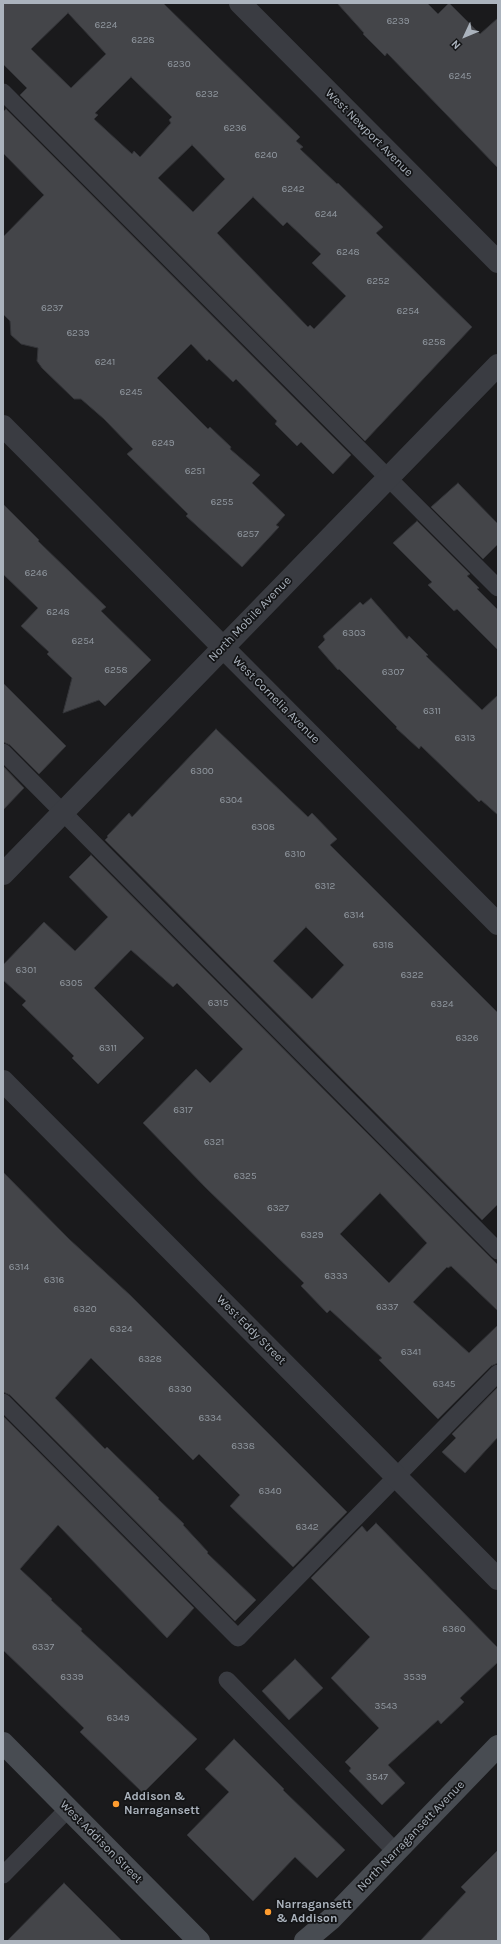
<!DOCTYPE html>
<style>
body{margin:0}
#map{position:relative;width:501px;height:1944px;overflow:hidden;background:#1a1a1c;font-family:Karla,sans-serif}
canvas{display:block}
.frame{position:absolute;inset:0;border:4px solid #abb3bd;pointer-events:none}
.north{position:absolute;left:445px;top:16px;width:40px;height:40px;-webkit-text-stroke:3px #141517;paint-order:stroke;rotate:226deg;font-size:11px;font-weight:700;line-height:16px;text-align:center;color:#abb3bd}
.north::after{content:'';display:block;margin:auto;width:14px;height:18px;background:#abb3bd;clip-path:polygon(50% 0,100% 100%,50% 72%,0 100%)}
</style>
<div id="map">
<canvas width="501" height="1944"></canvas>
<div class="frame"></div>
<div class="north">N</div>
</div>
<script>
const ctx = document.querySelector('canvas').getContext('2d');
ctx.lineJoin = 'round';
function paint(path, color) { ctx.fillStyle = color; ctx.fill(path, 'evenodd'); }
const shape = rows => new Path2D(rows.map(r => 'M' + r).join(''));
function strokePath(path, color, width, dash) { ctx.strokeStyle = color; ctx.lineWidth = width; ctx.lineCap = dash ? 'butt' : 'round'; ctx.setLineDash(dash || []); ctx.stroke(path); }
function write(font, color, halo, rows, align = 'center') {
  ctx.font = font + ' Karla,sans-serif'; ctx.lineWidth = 3.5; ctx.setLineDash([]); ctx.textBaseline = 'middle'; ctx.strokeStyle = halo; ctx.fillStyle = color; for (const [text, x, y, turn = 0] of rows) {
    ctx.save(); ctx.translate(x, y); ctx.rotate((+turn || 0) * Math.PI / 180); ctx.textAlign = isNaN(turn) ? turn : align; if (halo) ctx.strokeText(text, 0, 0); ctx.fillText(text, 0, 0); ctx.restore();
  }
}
const building = shape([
 [3,3,163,3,300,137,296,141,303,147,300,149,337,184,338,183,383,227,376,233,472,327,365,441,20,95,27,88,3,64,3,3],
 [68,13,106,54,71,88,31,49,68,13],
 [131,77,172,117,169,120,171,123,140,157,134,151,132,154,94,119,98,115,95,113,131,77],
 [192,145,225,179,193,212,158,178,192,145],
 [253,197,283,226,287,222,321,254,312,263,346,296,314,329,310,325,308,327,217,233,253,197],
 [337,3,427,3,438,14,449,3,480,34,498,18,498,168,387,53,385,56,363,34,364,33,337,3],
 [6,109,351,455,333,474,301,442,297,446,275,424,277,421,236,379,233,382,209,359,207,361,191,344,157,378,208,429,210,427,231,447,230,449,260,475,252,483,285,515,276,525,279,527,242,567,186,516,188,514,127,454,133,449,104,419,81,399,74,399,42,368,37,361,38,348,21,344,11,335,10,321,3,314,3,237,44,195,3,153,3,112,6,109],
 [458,483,498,524,498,544,483,559,431,507,458,483],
 [3,504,39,540,38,541,106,607,101,611,151,660,105,706,99,700,63,713,72,678,47,654,49,652,21,626,38,608,3,574,3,504],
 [417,521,470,574,467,576,479,588,477,589,498,610,498,650,457,609,454,611,428,585,432,582,393,543,417,521],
 [371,598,407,639,409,636,428,655,426,656,482,710,498,695,498,815,481,800,479,802,421,746,419,749,396,728,397,727,339,669,338,670,318,647,325,640,323,636,360,602,363,605,371,598],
 [3,683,66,746,39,774,10,745,3,742,3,683],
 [216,729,308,817,312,813,337,839,330,845,498,1013,498,1204,482,1220,105,840,108,837,107,836,129,813,132,817,216,729],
 [306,927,344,965,312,999,273,961,306,927],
 [3,766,24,788,3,810,3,766],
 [91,855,498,1265,498,1311,451,1266,448,1268,447,1267,413,1302,469,1353,498,1325,498,1363,491,1366,438,1419,379,1360,382,1358,330,1310,327,1313,301,1286,304,1283,206,1188,143,1123,196,1069,210,1083,243,1049,177,983,173,987,131,950,94,988,144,1038,98,1084,72,1058,74,1056,22,1005,26,1001,3,980,3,965,44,922,75,951,108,917,69,877,91,855],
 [380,1193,427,1243,389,1283,340,1234,380,1193],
 [3,1172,69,1239,130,1295,347,1512,293,1567,230,1506,240,1495,199,1454,193,1460,91,1358,55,1398,105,1449,107,1447,159,1498,158,1499,184,1524,183,1525,208,1552,207,1553,256,1600,235,1621,10,1395,3,1392,3,1172],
 [498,1387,498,1437,465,1473,442,1452,456,1438,452,1434,498,1387],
 [3,1416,194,1608,167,1638,58,1525,20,1569,52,1599,51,1600,82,1629,81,1631,197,1739,143,1793,80,1732,84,1728,3,1650,3,1416],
 [376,1523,498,1648,498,1662,460,1698,464,1702,441,1724,438,1720,388,1765,405,1783,382,1805,349,1771,351,1768,345,1762,379,1728,331,1678,370,1637,311,1578,362,1526,367,1532,376,1523],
 [295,1659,323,1688,289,1720,262,1691,295,1659],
 [234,1739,284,1789,283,1790,345,1850,317,1878,295,1857,253,1901,187,1835,229,1792,205,1769,234,1739],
 [498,1850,498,1941,420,1941,466,1892,461,1887,498,1850],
 [64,1883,122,1941,7,1941,64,1883]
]);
const lane = shape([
 [3,92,498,588],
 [3,752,498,1251],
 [3,1402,238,1638,498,1373],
 [227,1680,395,1851],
 [3,1875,68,1809]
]);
const street = shape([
 [240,3,498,262],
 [3,426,498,924],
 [3,874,498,365],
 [3,1081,498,1579]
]);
const secondary = shape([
 [3,1743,199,1941],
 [305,1941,331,1919,498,1746]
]);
const markers = [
 [116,1804,4,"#ff9c2f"],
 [268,1912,4,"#ff9c2f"]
];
const numberNames = [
 ["6239",398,21],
 ["6224",106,25],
 ["6228",143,40],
 ["6230",179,64],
 ["6245",460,76],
 ["6232",207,94],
 ["6236",235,128],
 ["6240",266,155],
 ["6242",293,189],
 ["6244",326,214],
 ["6248",348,252],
 ["6252",378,281],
 ["6237",52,308],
 ["6254",408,311],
 ["6239",78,333],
 ["6258",434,342],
 ["6241",105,362],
 ["6245",131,392],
 ["6249",163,443],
 ["6251",195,471],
 ["6255",222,502],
 ["6257",248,534],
 ["6246",36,573],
 ["6248",58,612],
 ["6303",354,633],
 ["6254",83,641],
 ["6258",116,670],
 ["6307",393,672],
 ["6311",432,711],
 ["6313",465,738],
 ["6300",202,771],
 ["6304",231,800],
 ["6308",263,827],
 ["6310",295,854],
 ["6312",325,886],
 ["6314",354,915],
 ["6318",383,945],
 ["6301",26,970],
 ["6322",412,975],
 ["6305",71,983],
 ["6315",218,1003],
 ["6324",442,1004],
 ["6326",467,1038],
 ["6311",108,1048],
 ["6317",183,1110],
 ["6321",214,1142],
 ["6325",245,1176],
 ["6327",278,1208],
 ["6329",312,1235],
 ["6314",19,1267],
 ["6333",336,1276],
 ["6316",54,1280],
 ["6337",387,1307],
 ["6320",85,1309],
 ["6324",121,1329],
 ["6341",411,1352],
 ["6328",150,1359],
 ["6345",444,1384],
 ["6330",180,1389],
 ["6334",210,1418],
 ["6338",243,1446],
 ["6340",270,1491],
 ["6342",307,1527],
 ["6360",454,1629],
 ["6337",43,1647],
 ["6339",72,1677],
 ["3539",415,1677],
 ["3543",386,1706],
 ["6349",118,1718],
 ["3547",377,1777]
];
const streetNames = [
 ["West Newport Avenue",369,133,45],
 ["North Mobile Avenue",250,619,-46],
 ["West Cornelia Avenue",276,700,45],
 ["West Eddy Street",251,1330,45],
 ["North Narragansett Avenue",411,1836,-46],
 ["West Addison Street",101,1842,45]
];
const poiNames = [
 ["Addison &",124,1797],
 ["Narragansett",124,1811],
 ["Narragansett",276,1905],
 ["& Addison",276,1919]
];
paint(building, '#444549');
strokePath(building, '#333438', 1);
strokePath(lane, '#3a3c42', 17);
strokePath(street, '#3a3c42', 22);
strokePath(secondary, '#484c52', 22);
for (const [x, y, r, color] of markers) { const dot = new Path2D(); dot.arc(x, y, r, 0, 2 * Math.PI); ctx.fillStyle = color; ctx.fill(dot); strokePath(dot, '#141517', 1.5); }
write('10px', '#9198a0', null, numberNames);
write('12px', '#abb3bd', '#141517', streetNames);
write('bold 12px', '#abb3bd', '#141517', poiNames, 'left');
</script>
